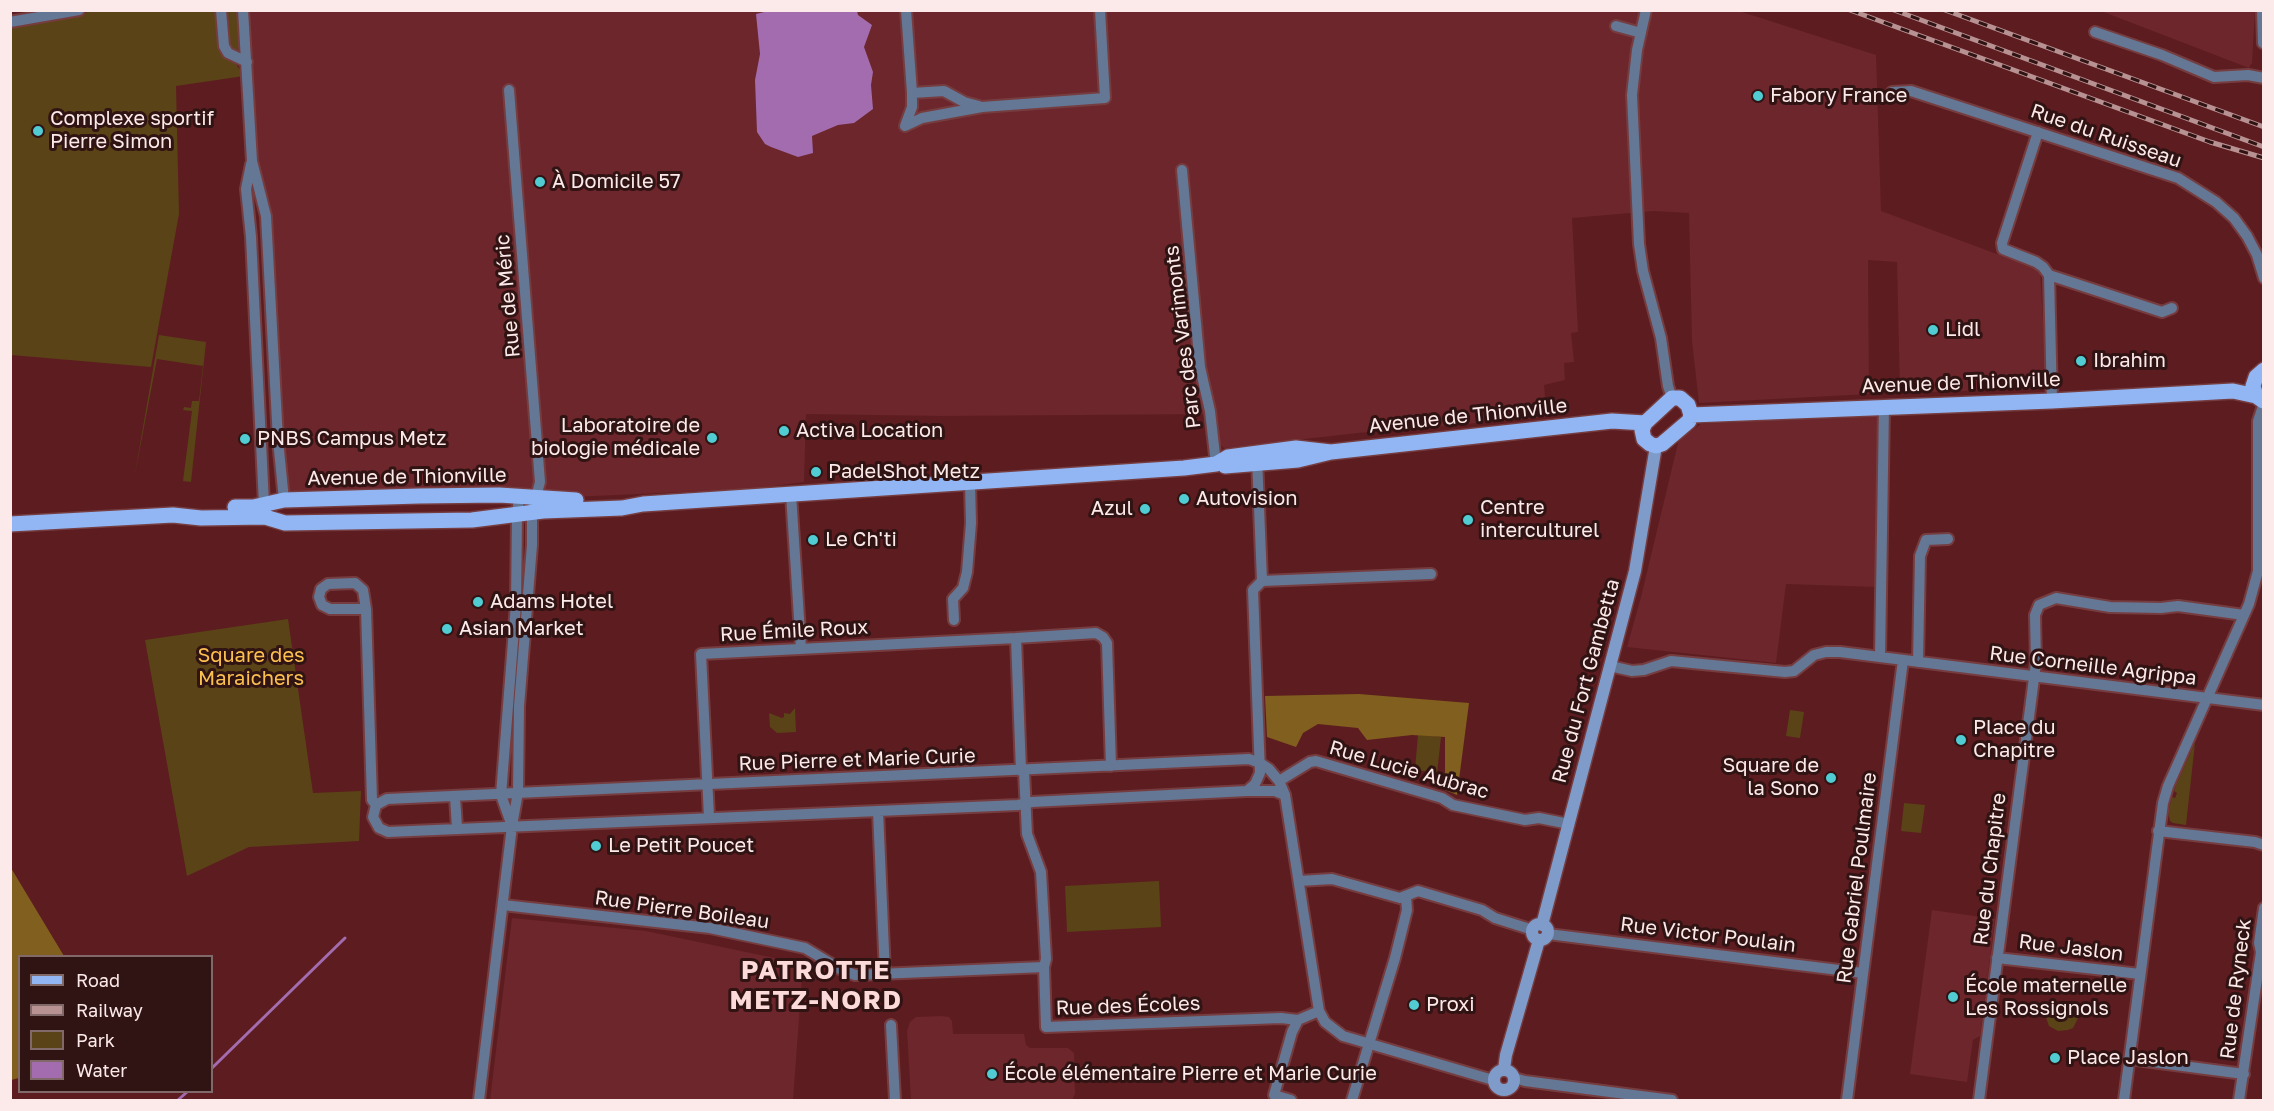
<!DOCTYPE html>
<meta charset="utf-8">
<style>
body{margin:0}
#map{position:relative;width:2274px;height:1111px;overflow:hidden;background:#5d1c20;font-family:"Golos Text",sans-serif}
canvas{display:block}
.frame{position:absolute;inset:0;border:12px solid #fbeae9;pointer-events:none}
.legend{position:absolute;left:18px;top:955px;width:195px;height:138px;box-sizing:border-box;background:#301313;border:2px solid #816969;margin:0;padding:8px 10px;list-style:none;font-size:18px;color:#fbeae9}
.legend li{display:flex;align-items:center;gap:12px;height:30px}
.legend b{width:30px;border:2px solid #816969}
</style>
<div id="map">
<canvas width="2274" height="1111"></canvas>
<div class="frame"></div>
<ul class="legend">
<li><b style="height:8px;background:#91b6f3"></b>Road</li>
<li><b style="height:8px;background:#b89293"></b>Railway</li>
<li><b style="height:16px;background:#5a4316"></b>Park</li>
<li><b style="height:16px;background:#a26cae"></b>Water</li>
</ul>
</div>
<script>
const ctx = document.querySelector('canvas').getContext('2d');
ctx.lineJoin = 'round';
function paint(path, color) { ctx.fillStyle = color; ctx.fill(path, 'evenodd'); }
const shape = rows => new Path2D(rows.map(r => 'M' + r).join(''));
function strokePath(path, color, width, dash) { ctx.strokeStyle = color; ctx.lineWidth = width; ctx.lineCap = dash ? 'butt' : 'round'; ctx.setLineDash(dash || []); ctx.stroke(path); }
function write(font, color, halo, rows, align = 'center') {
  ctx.font = font + ' "Golos Text",sans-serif'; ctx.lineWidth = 6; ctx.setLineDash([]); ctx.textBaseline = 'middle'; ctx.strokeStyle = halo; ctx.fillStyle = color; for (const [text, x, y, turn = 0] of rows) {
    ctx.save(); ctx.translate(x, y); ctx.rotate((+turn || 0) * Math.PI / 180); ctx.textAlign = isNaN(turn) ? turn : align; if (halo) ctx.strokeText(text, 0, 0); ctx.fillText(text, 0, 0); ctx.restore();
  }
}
const built = shape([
 [247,11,1739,11,1876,55,1881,211,2040,270,2047,388,1900,393,1897,262,1868,260,1869,394,1699,403,1692,341,1689,213,1654,211,1572,218,1578,332,1571,333,1574,362,1564,363,1565,380,1544,385,1547,417,1358,433,1224,448,1219,444,1215,414,942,416,806,414,804,482,752,489,571,497,290,495,283,485,267,251,253,188],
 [2101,11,2255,11,2252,63,2249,68],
 [1882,414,1877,587,1786,584,1776,663,1627,647,1641,597,1679,439,1701,424],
 [1932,910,1995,919,1980,1036,1973,1040,1967,1082,1910,1074],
 [512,918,646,931,803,964,793,1100,490,1100],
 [942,1016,949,1017,952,1021,953,1034,1024,1034,1026,1045,1030,1048,1068,1048,1074,1053,1075,1094,1072,1100,911,1100,907,1031,910,1022,916,1017]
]);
const green = shape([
 [94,11,216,11,218,45,222,54,236,64,244,76,176,86,179,214,151,367,11,355,11,24],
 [226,11,237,11,240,47,237,51,229,47],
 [159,335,206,342,191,482,183,481,192,411,183,410,184,407,191,408,192,401,199,401,203,366,157,359,134,479],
 [288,619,313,793,361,791,359,841,249,847,187,876,145,640],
 [795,708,796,732,777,733,770,727,769,713,782,718,784,717,784,713,790,714],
 [1790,710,1804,712,1800,738,1786,736],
 [1418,734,1441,737,1437,773,1415,770],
 [2195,743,2186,825,2173,823,2170,821,2168,813,2172,797,2175,798,2177,793,2174,791,2176,785],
 [1904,803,1925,805,1921,833,1901,831],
 [1159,881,1161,927,1067,932,1065,886],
 [2044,1012,2079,1016,2073,1028,2068,1030,2058,1031,2049,1026]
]);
const forest = shape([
 [1359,694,1469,703,1457,795,1445,790,1445,737,1412,735,1367,740,1358,728,1318,724,1303,733,1296,747,1267,737,1265,696],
 [11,868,64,956,20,956,19,1078,11,1080]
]);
const water = shape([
 [772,10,857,11,858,15,872,25,864,47,873,72,871,85,873,109,854,123,838,125,812,136,813,153,798,157,771,147,765,144,757,132,755,80,760,54,756,14]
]);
const stream = shape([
 [212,1068,345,938],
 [178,1100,187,1092]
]);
const street = shape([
 [221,10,224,46,228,53,247,62],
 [243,10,252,161,266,216,278,440,284,500],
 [1646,10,1637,50,1632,95,1639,244,1643,271,1661,338,1668,386,1672,398],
 [2262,10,2263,43],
 [10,22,79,10],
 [1616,26,1641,33],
 [2095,32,2162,55,2214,77,2248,75,2264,78],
 [1892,92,1911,91,2178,178,2216,202,2234,218,2247,236,2257,255,2264,278],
 [912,93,944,91,964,102,979,106],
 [905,126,922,118,982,107,1105,98,1100,10],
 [905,126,912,107,912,93,906,10],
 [2038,132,2002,243,2003,249,2036,262,2043,267,2049,275,2052,401],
 [251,164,246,189,251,237,264,504],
 [1182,170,1200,367,1210,411,1216,464],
 [2049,275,2162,312,2172,308],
 [1257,458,1262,581],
 [791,494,801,649],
 [1262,581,1431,574],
 [366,609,330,609,322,605,319,597,321,589,328,584,355,583,363,590,366,609,372,800,376,805],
 [954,620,953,599,963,588,967,572,971,523,970,483],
 [1880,657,1884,407],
 [1918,662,1920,556,1926,540,1948,539],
 [1610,666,1632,671,1644,670,1671,661,1785,672,1794,671,1814,655,1826,652,1840,652,2264,705],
 [1021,771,1016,638,1096,633,1103,637,1107,643,1111,766],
 [1024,771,1027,834,1041,872,1046,959,1044,967],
 [1279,781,1310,762,1316,761,1442,798,1453,805,1525,820,1539,818,1569,824],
 [1247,791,1255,784,1260,773,1253,590,1262,581],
 [1285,795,1275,791,1247,791,1032,802,1018,805,388,832,379,828,373,817,376,805,387,799,1249,759,1260,763,1269,769,1279,781,1285,795,1319,1011,1325,1022,1343,1036,1493,1080],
 [455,797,457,828],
 [878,811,885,974],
 [709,817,701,654,1016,638],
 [512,826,501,795,516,604,517,515,519,497],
 [2158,831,2255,842,2264,845],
 [1299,881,1332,879,1400,898,1418,891,1482,910,1495,918,1533,930],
 [503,905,710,928,805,948,840,969,855,975,1044,967,1046,1027,1281,1018,1298,1020,1319,1011],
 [1548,934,1863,973],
 [1997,958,2140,974],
 [891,1025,895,1100],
 [2129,1059,2244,1074],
 [1514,1078,1525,1081,1672,1100],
 [479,1100,512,826,518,792,519,706,532,545,532,512,540,482,509,90],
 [1291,1100,1274,1095,1292,1032,1298,1020],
 [1352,1100,1395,958,1407,910,1406,897],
 [1847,1100,1903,660],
 [1979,1100,2036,663,2035,615,2039,605,2056,598,2110,607,2161,608,2178,606,2244,615],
 [2124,1100,2163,803,2168,786,2249,604,2258,571,2258,421,2264,403],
 [2239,1100,2261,952,2259,943,2264,908]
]);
const secondary = shape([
 '1532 932a8 8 0 1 1 16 0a8 8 0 1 1-16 0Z',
 [1542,925,1635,571,1656,446],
 [1504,1069,1506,1055,1539,940],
 '1494 1080a10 10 0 1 1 20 0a10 10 0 1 1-20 0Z'
]);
const primary = shape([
 [1672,398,1680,398,1688,405,1691,415,1689,421,1662,444,1656,446,1650,444,1644,439,1642,430,1645,423,1672,398],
 [2263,401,2256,396,2253,386,2256,377,2264,370],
 [1691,415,2052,401,2233,391,2256,396],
 [1225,466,1298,460,1331,452,1612,421,1645,423],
 [235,507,253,507,284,500,419,496,499,495,576,500],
 [10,524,173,515,201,518,265,517,285,523,472,520,543,511,622,508,643,504,1184,468,1216,464,1228,457,1296,448,1331,452]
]);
const rail = shape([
 [1850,10,2210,142,2264,158],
 [1894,10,2264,147],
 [1945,10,2264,127]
]);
const markers = [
 [1758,96,6,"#51ccd3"],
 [38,131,6,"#51ccd3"],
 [540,182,6,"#51ccd3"],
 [1933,330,6,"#51ccd3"],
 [2081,361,6,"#51ccd3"],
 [784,431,6,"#51ccd3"],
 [712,438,6,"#51ccd3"],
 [245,439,6,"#51ccd3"],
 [816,472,6,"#51ccd3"],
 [1184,499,6,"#51ccd3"],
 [1145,509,6,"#51ccd3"],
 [1468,520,6,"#51ccd3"],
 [813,540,6,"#51ccd3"],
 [478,602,6,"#51ccd3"],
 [447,629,6,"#51ccd3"],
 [1961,740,6,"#51ccd3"],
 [1831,778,6,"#51ccd3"],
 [596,846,6,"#51ccd3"],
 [1953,997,6,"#51ccd3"],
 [1414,1005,6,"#51ccd3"],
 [2055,1058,6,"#51ccd3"],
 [992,1074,6,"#51ccd3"]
];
const poiNames = [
 ["Fabory France",1770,96],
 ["Complexe sportif",50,119],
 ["Pierre Simon",50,142],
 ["À Domicile 57",552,182],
 ["Lidl",1945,330],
 ["Ibrahim",2093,361],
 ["Laboratoire de",700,426,"right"],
 ["biologie médicale",700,449,"right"],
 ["Activa Location",796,431],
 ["PNBS Campus Metz",257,439],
 ["PadelShot Metz",828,472],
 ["Autovision",1196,499],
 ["Centre",1480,508],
 ["interculturel",1480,531],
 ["Azul",1133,509,"right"],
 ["Le Ch'ti",825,540],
 ["Adams Hotel",490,602],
 ["Asian Market",459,629],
 ["Place du",1973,728],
 ["Chapitre",1973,751],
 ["Square de",1819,766,"right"],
 ["la Sono",1819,789,"right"],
 ["Le Petit Poucet",608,846],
 ["École maternelle",1965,986],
 ["Les Rossignols",1965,1009],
 ["Proxi",1426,1005],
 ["Place Jaslon",2067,1058],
 ["École élémentaire Pierre et Marie Curie",1004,1074]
];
const streetNames = [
 ["Rue du Ruisseau",2106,136,19],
 ["Rue de Méric",508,296,-95],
 ["Parc des Varimonts",1183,337,-97],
 ["Avenue de Thionville",1961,383,-2],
 ["Avenue de Thionville",1468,416,-6],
 ["Avenue de Thionville",407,477,-1],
 ["Rue Émile Roux",794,631,-3],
 ["Rue Corneille Agrippa",2093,666,7],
 ["Rue du Fort Gambetta",1586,681,-75],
 ["Rue Pierre et Marie Curie",857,760,-2],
 ["Rue Lucie Aubrac",1409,770,16],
 ["Rue du Chapitre",1990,869,-83],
 ["Rue Gabriel Poulmaire",1857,878,-83],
 ["Rue Pierre Boileau",682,910,8],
 ["Rue Victor Poulain",1708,935,7],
 ["Rue Jaslon",2071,948,7],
 ["Rue de Ryneck",2236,989,-83],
 ["Rue des Écoles",1128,1006,-2]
];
const parkNames = [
 ["Square des",251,656],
 ["Maraichers",251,679]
];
const districtNames = [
 ["PATROTTE",816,971],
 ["METZ-NORD",816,1001]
];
paint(built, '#6d262b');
paint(green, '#5a4316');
paint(forest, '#815f1e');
paint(water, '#a26cae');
strokePath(stream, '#a26cae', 3);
strokePath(street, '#763d40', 14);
strokePath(secondary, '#763d40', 15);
strokePath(primary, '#763d40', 18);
strokePath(street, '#647794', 10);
strokePath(secondary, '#7e9bca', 12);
strokePath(primary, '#91b6f3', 15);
strokePath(rail, '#b89293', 5);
strokePath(rail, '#301313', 3, [9]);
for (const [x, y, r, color] of markers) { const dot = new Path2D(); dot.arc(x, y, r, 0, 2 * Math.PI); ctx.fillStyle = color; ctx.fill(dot); strokePath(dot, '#301313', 2); }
write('20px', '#fbeae9', '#301313', poiNames, 'left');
write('20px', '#fbeae9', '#301313', streetNames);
write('20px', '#fcc04f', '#301313', parkNames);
ctx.letterSpacing = '1.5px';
write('bold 26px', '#fcdad9', '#301313', districtNames);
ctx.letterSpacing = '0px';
</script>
